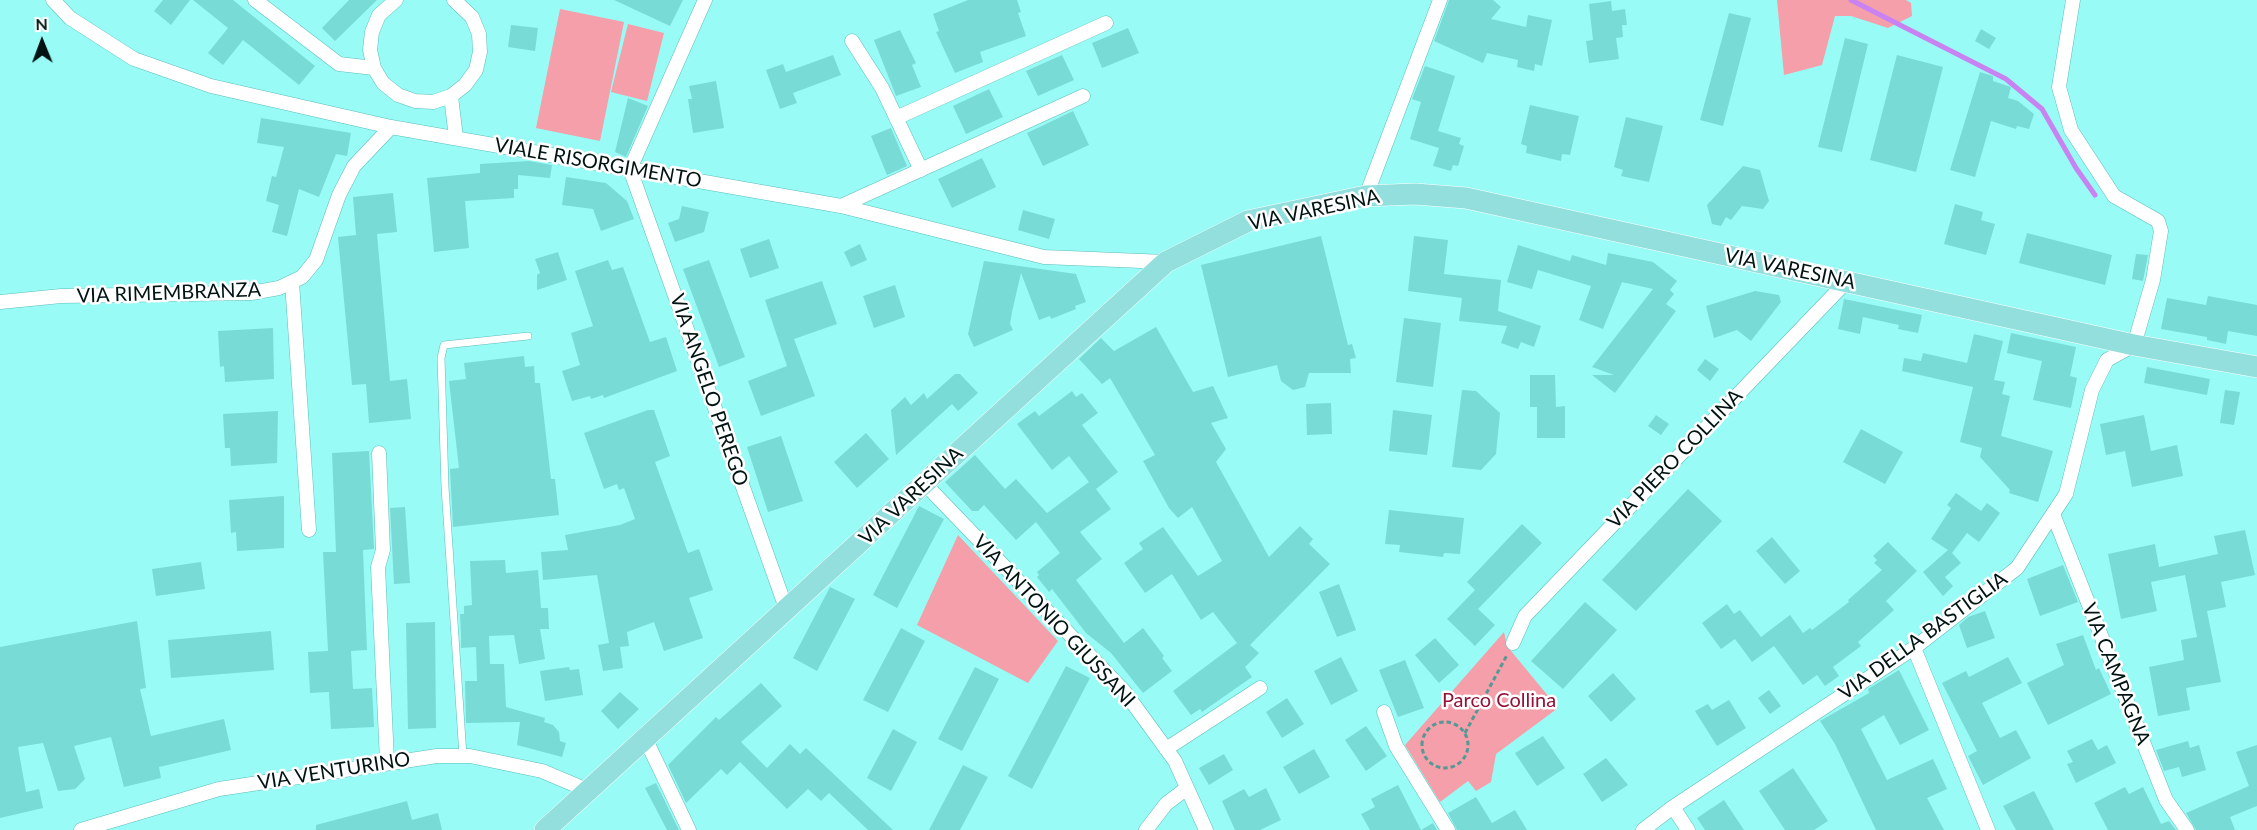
<!DOCTYPE html>
<style>
body{margin:0}
#map{position:relative;width:2257px;height:830px;overflow:hidden;background:#99fbf6;font-family:Lato,sans-serif}
canvas{display:block}
.north{position:absolute;left:12px;top:12px;width:60px;height:60px;-webkit-text-stroke:4px #fff;paint-order:stroke;rotate:359deg;font-size:16px;font-weight:700;line-height:24px;text-align:center;color:#011413}
.north::after{content:'';display:block;margin:auto;width:21px;height:27px;background:#011413;clip-path:polygon(50% 0,100% 100%,50% 72%,0 100%)}
</style>
<div id="map">
<canvas width="2257" height="830"></canvas>
<div class="north">N</div>
</div>
<script>
const ctx = document.querySelector('canvas').getContext('2d');
ctx.lineJoin = 'round';
function paint(path, color) { ctx.fillStyle = color; ctx.fill(path, 'evenodd'); }
const shape = rows => new Path2D(rows.map(r => 'M' + r).join(''));
function strokePath(path, color, width, dash) { ctx.strokeStyle = color; ctx.lineWidth = width; ctx.lineCap = dash ? 'butt' : 'round'; ctx.setLineDash(dash || []); ctx.stroke(path); }
function write(font, color, halo, rows, align = 'center') {
  ctx.font = font + ' Lato,sans-serif'; ctx.lineWidth = 5; ctx.setLineDash([]); ctx.textBaseline = 'middle'; ctx.strokeStyle = halo; ctx.fillStyle = color; for (const [text, x, y, turn = 0] of rows) {
    ctx.save(); ctx.translate(x, y); ctx.rotate((+turn || 0) * Math.PI / 180); ctx.textAlign = isNaN(turn) ? turn : align; if (halo) ctx.strokeText(text, 0, 0); ctx.fillText(text, 0, 0); ctx.restore();
  }
}
const green = shape([
 [1777,0,1906,0,1911,3,1912,16,1888,28,1851,16,1835,16,1822,65,1784,75],
 [560,9,624,22,600,141,536,128],
 [628,24,664,33,647,101,611,92],
 [958,535,1058,641,1028,683,917,625],
 [1504,632,1507,646,1558,708,1496,754,1491,782,1476,791,1468,781,1440,802,1405,745]
]);
const stream = shape([
 [1851,0,2006,79,2042,109,2076,168,2095,195]
]);
const building = shape([
 [163,0,190,0,171,25,154,11],
 [193,0,233,0,315,66,299,85,243,40,223,65,208,53,228,28],
 [349,0,377,0,335,41,322,28],
 [614,0,683,0,670,26],
 [968,0,1017,0,1021,12,1018,13,1026,36,980,52,983,62,955,73,936,32,939,31,933,14],
 [1449,0,1493,0,1501,7,1491,19,1526,27,1528,15,1552,20,1542,66,1535,64,1534,71,1517,67,1518,60,1487,53,1483,63,1434,41],
 [1611,1,1612,11,1625,9,1627,25,1622,25,1623,37,1616,38,1619,59,1589,63,1586,41,1593,40,1589,4],
 [1729,13,1751,18,1723,126,1700,120],
 [511,25,538,28,535,51,508,47],
 [1128,28,1139,53,1102,68,1092,43],
 [1981,29,1996,38,1989,49,1975,41],
 [900,30,916,63,912,65,921,87,896,96,874,40],
 [1845,38,1868,44,1842,152,1818,147],
 [833,55,841,75,793,93,797,103,780,109,766,70,783,64,786,72],
 [1062,55,1074,80,1038,96,1026,71],
 [1897,55,1943,67,1916,172,1870,160],
 [1425,66,1455,76,1438,131,1461,138,1459,144,1464,146,1458,166,1453,165,1451,171,1433,166,1439,148,1410,139,1421,102,1412,99],
 [1980,72,1993,76,1993,81,2011,87,2008,98,2018,101,2034,114,2029,129,2017,126,2016,129,1991,121,1975,177,1950,170],
 [716,81,724,128,693,133,688,99,692,99,689,86],
 [989,89,1003,117,966,134,953,106],
 [628,98,648,106,626,157,615,152],
 [1530,105,1579,116,1570,155,1562,154,1561,161,1526,153,1527,146,1521,144],
 [1073,111,1089,145,1043,166,1027,133],
 [1626,117,1663,126,1649,182,1621,176,1623,170,1614,167],
 [261,118,351,133,347,156,336,154,319,197,299,189,287,236,272,232,279,205,266,201,272,176,276,177,284,147,257,143],
 [891,128,907,166,887,175,871,136],
 [982,158,996,187,952,208,938,179],
 [529,161,552,165,550,178,518,175,518,189,514,189,514,198,465,201,469,248,434,252,427,178,480,173,480,164],
 [1743,166,1760,170,1769,201,1763,209,1742,206,1731,220,1726,217,1721,226,1712,224,1707,205],
 [566,177,606,183,627,201,634,219,601,231,593,209,562,205],
 [393,193,397,232,377,234,390,381,407,379,411,419,369,423,366,384,352,385,338,237,356,235,353,197],
 [1955,204,1983,212,1981,220,1995,224,1986,255,1944,244],
 [682,206,709,212,704,232,675,242,668,223,679,219],
 [1023,210,1055,219,1049,239,1018,230],
 [2027,233,2112,255,2105,285,2019,263],
 [1321,236,1348,345,1352,344,1356,358,1350,359,1351,373,1309,373,1305,387,1293,390,1281,381,1277,365,1228,377,1201,265],
 [1414,236,1448,240,1444,274,1501,280,1498,311,1541,326,1534,347,1521,342,1518,349,1501,343,1507,326,1459,321,1462,298,1408,291],
 [769,239,779,268,750,278,740,249],
 [860,244,867,260,851,267,844,252],
 [1518,245,1570,261,1572,255,1606,265,1608,253,1653,262,1677,281,1670,290,1674,294,1666,304,1676,311,1615,393,1592,375,1614,375,1592,367,1653,289,1622,282,1603,329,1579,320,1591,286,1538,270,1532,289,1507,282],
 [558,252,567,280,537,290,537,275,540,273,535,259],
 [2136,254,2148,255,2143,281,2132,279],
 [608,260,612,270,623,267,650,342,666,337,677,371,604,398,603,395,591,399,590,396,572,401,562,371,580,365,571,333,593,326,575,271],
 [709,260,745,357,719,367,683,269],
 [984,261,1076,274,1086,302,1075,306,1076,309,1051,319,1050,316,1039,320,1021,273,1012,312,1010,324,1013,330,974,347,968,334],
 [822,281,837,324,794,339,815,396,761,416,748,381,787,366,765,300],
 [895,285,905,317,874,328,863,296],
 [1755,291,1779,295,1781,302,1751,341,1737,330,1714,338,1706,306],
 [2208,296,2257,305,2257,336,2228,331,2226,344,2207,340,2207,337,2161,329,2167,298,2206,305],
 [1844,299,1922,315,1918,333,1898,329,1899,325,1863,317,1860,334,1838,329],
 [1404,318,1441,323,1433,387,1396,382],
 [1156,327,1193,392,1213,386,1228,418,1211,423,1226,449,1216,462,1269,557,1300,526,1313,539,1309,544,1330,564,1250,645,1259,653,1245,667,1252,677,1202,712,1200,709,1191,715,1173,691,1237,643,1213,612,1201,620,1172,574,1145,593,1124,563,1143,549,1139,543,1163,527,1198,576,1222,561,1192,507,1178,518,1169,508,1143,461,1155,455,1110,378,1102,384,1079,359,1101,338,1114,351],
 [273,328,274,379,225,382,224,366,220,367,218,331],
 [2011,333,2076,347,2070,376,2077,378,2071,408,2033,400,2042,361,2007,353],
 [1974,334,2003,341,1994,380,2005,382,2002,394,2010,396,2001,436,2053,451,2038,502,2009,493,2010,490,1980,457,1982,448,1960,442,1973,387,1902,371,1904,358,1921,361,1923,353,1967,363],
 [524,356,525,367,534,366,535,383,540,383,551,479,555,479,559,515,453,527,450,469,459,468,449,381,466,379,464,363],
 [1705,359,1719,369,1710,381,1697,370],
 [2147,367,2210,379,2207,395,2144,383],
 [955,374,960,374,978,393,958,411,952,404,896,455,891,410,905,397,911,405,924,393,927,399],
 [1530,375,1555,375,1556,407,1565,406,1565,438,1537,438,1537,407,1530,407],
 [1462,390,1476,391,1500,413,1496,454,1481,470,1452,467],
 [2225,390,2240,392,2234,425,2220,423],
 [1072,391,1076,397,1082,393,1098,413,1082,425,1118,472,1096,489,1111,509,1080,532,1102,559,1076,580,1124,643,1143,628,1164,656,1162,658,1172,671,1143,693,1111,653,1086,633,1052,589,1049,592,1037,577,1039,575,1037,572,1060,553,1036,522,1016,540,984,505,978,511,972,511,945,482,975,455,1005,489,1016,479,1047,513,1089,482,1069,456,1052,470,1017,424,1035,411,1039,416],
 [1331,403,1332,434,1307,435,1306,404],
 [648,410,654,410,670,456,655,462,688,553,699,549,713,590,689,598,703,638,664,651,654,622,627,632,629,646,620,647,623,668,603,671,598,645,609,643,597,575,543,580,541,552,568,550,565,535,620,525,635,519,624,488,619,490,617,484,604,489,584,433],
 [1393,410,1432,415,1427,455,1389,451],
 [278,411,277,463,231,466,230,448,225,448,223,414],
 [1656,415,1669,424,1661,435,1648,426],
 [2144,415,2151,451,2177,445,2183,476,2132,487,2125,451,2106,455,2100,424],
 [1861,429,1903,452,1885,484,1843,462],
 [866,433,889,459,857,488,834,462],
 [781,436,803,501,768,512,747,447],
 [369,451,374,549,363,550,367,650,351,651,353,689,372,688,374,727,331,729,329,692,310,693,308,652,328,651,323,552,336,552,332,453],
 [1688,489,1722,521,1636,611,1602,580],
 [1956,493,1981,511,1987,503,2000,513,1979,542,1967,533,1952,553,1961,563,1945,577,1953,586,1943,596,1923,572,1948,550,1931,539,1951,508,1947,505],
 [284,496,284,548,237,551,236,532,231,533,229,500],
 [919,506,944,519,897,608,873,595],
 [405,507,410,583,394,584,390,508],
 [1389,510,1464,518,1460,554,1444,553,1443,557,1399,552,1400,545,1385,544],
 [1522,524,1542,543,1478,609,1495,625,1475,646,1447,619,1475,590,1467,582],
 [2245,530,2255,575,2221,582,2226,607,2207,611,2221,682,2186,688,2190,710,2158,716,2149,667,2184,660,2181,640,2197,637,2185,575,2151,582,2157,611,2121,619,2108,554,2155,544,2159,567,2218,554,2214,536],
 [1772,537,1800,571,1785,584,1756,551],
 [1888,542,1917,571,1886,601,1894,610,1858,642,1861,646,1833,667,1839,676,1825,686,1817,675,1803,685,1774,646,1752,662,1735,639,1721,649,1702,623,1727,604,1734,614,1740,610,1761,637,1790,615,1803,633,1810,628,1812,630,1849,602,1848,600,1882,570,1874,563,1877,560,1873,556],
 [505,560,506,573,538,570,541,608,548,608,549,629,540,629,545,659,519,664,514,635,489,636,490,664,504,664,506,707,545,718,544,722,553,725,559,732,560,741,566,743,562,757,517,745,520,722,466,723,465,681,477,681,476,647,461,648,461,635,460,614,464,614,464,606,472,605,470,561],
 [201,562,205,589,156,596,152,569],
 [2063,565,2078,602,2040,616,2027,579],
 [1339,584,1356,630,1337,637,1319,592],
 [830,587,855,599,817,671,793,658],
 [1585,602,1617,630,1563,689,1531,661],
 [1985,611,1995,638,1967,648,1959,625,1968,617],
 [137,621,146,688,140,689,151,736,224,719,231,750,159,767,161,778,124,787,111,737,74,746,85,779,75,789,58,791,43,743,18,747,26,792,39,789,43,808,0,818,0,647],
 [435,622,436,728,408,729,406,623],
 [901,628,925,641,888,712,863,700],
 [271,631,274,670,171,678,168,640],
 [2083,635,2096,670,2099,668,2111,694,2048,725,2027,683,2064,665,2056,644],
 [1435,638,1459,665,1439,683,1415,655],
 [1341,657,1358,691,1331,705,1314,671],
 [2008,657,2022,683,1982,703,2000,738,2016,730,2031,758,1983,785,1968,756,1977,751,1942,683,1966,671,1969,677],
 [1405,660,1424,708,1398,717,1379,670],
 [1066,666,1090,678,1032,789,1008,776],
 [569,667,570,670,579,669,583,695,545,701,540,671],
 [975,667,999,679,962,751,938,739],
 [1899,670,1929,730,1900,745,1884,715,1861,729,1887,780,1933,759,1947,789,1927,798,1944,830,1876,830,1835,744,1820,721,1869,693,1868,689],
 [1613,673,1636,699,1611,722,1588,696],
 [761,683,782,706,741,742,767,768,790,744,800,754,806,748,893,830,868,830,829,793,821,801,808,789,787,809,740,762,727,775,721,769,686,803,668,765,716,717,719,720],
 [1769,690,1781,706,1770,714,1758,698],
 [620,692,639,709,618,729,601,711],
 [1287,698,1304,724,1282,738,1266,712],
 [1729,700,1746,728,1717,746,1695,711,1708,704,1712,710],
 [1366,726,1387,756,1366,771,1345,740],
 [893,729,917,742,891,791,867,778],
 [1543,736,1565,768,1537,786,1515,753],
 [2092,739,2098,750,2107,745,2116,763,2076,783,2067,764,2073,762,2067,751],
 [2188,741,2190,748,2199,745,2206,770,2182,777,2179,767,2164,771,2156,750],
 [2257,745,2257,806,2230,817,2235,830,2196,830,2186,813,2249,786,2236,752],
 [1314,749,1330,777,1299,794,1283,767],
 [1224,754,1233,770,1209,785,1199,768],
 [1606,758,1628,785,1602,802,1583,774],
 [963,765,988,777,960,830,929,830],
 [1793,768,1828,821,1814,830,1785,830,1759,791],
 [656,783,679,830,667,830,645,788],
 [1398,785,1421,830,1433,823,1437,830,1370,830,1361,814,1375,807,1371,799],
 [2125,787,2129,794,2143,787,2161,824,2169,821,2176,830,2108,830,2094,803],
 [1266,788,1281,820,1260,830,1235,830,1222,801,1244,789,1249,797],
 [2034,791,2054,830,2016,830,2003,806],
 [1476,797,1492,823,1515,810,1527,830,1457,830,1448,813],
 [1724,800,1744,830,1705,830,1697,818],
 [407,801,412,820,438,813,442,830,316,830,316,825]
]);
const path = shape([
 '1422 745a23 23 0 1 1 46 0a23 23 0 1 1-46 0Z',
 [1465,733,1507,655]
]);
const service = shape([
 [463,756,445,487,441,358,444,345,528,336]
]);
const minor = shape([
 [53,0,70,18,134,59,211,86,391,127,841,206,1044,257,1166,262],
 [255,0,339,64,374,68],
 [396,0,379,15,372,32,370,50,374,68,383,83,398,95,415,101,433,102,451,96,465,85,476,70,480,52,479,34,472,17,454,0],
 [852,41,882,88,921,170],
 [451,96,456,138],
 [896,118,1106,23],
 [630,169,787,611],
 [630,169,705,0],
 [1366,196,1440,0],
 [841,206,1083,96],
 [292,282,309,530],
 [0,302,61,296,251,293,279,288,302,277,316,260,339,195,354,166,391,127],
 [379,453,383,550,378,567,387,761],
 [924,483,1124,691,1175,761,1206,830],
 [2053,514,2166,800,2187,830],
 [1513,643,1525,616,1847,281],
 [1914,648,1988,830],
 [1384,712,1396,746,1448,830],
 [645,738,689,830],
 [1166,749,1260,688],
 [1673,807,1688,830],
 [81,830,219,789,437,756,470,756,542,771,587,790],
 [1146,830,1166,804,1187,788],
 [1643,830,1673,807,1914,648,2017,568,2066,494,2092,390,2107,360,2134,345,2153,280,2161,231,2158,221,2114,196,2071,130,2059,87,2073,0]
]);
const primary = shape([
 [545,830,1166,262,1248,221,1366,196,1415,194,1466,198,2134,345,2257,367]
]);
const streetNames = [
 ["VIALE RISORGIMENTO",598,163,10],
 ["VIA VARESINA",1314,210,-12],
 ["VIA VARESINA",1790,269,12],
 ["VIA RIMEMBRANZA",169,293,-2],
 ["VIA ANGELO PEREGO",709,390,71],
 ["VIA PIERO COLLINA",1675,459,-46],
 ["VIA VARESINA",911,496,-43],
 ["VIA ANTONIO GIUSSANI",1054,621,47],
 ["VIA DELLA BASTIGLIA",1923,636,-36],
 ["VIA CAMPAGNA",2116,674,68],
 ["VIA VENTURINO",334,771,-9]
];
const parkNames = [
 ["Parco Collina",1499,701]
];
paint(green, '#f49fa9');
strokePath(stream, '#c882f1', 5);
paint(building, '#79dbd6');
strokePath(service, '#5cbeba', 8);
strokePath(minor, '#5cbeba', 15);
strokePath(primary, '#fff', 22);
strokePath(path, '#579794', 3, [4.5, 3]);
strokePath(service, '#fff', 7);
strokePath(minor, '#fff', 14);
strokePath(primary, '#92dfdd', 21);
write('20px', '#011413', '#fff', streetNames);
write('20px', '#921238', '#fff', parkNames);
</script>
